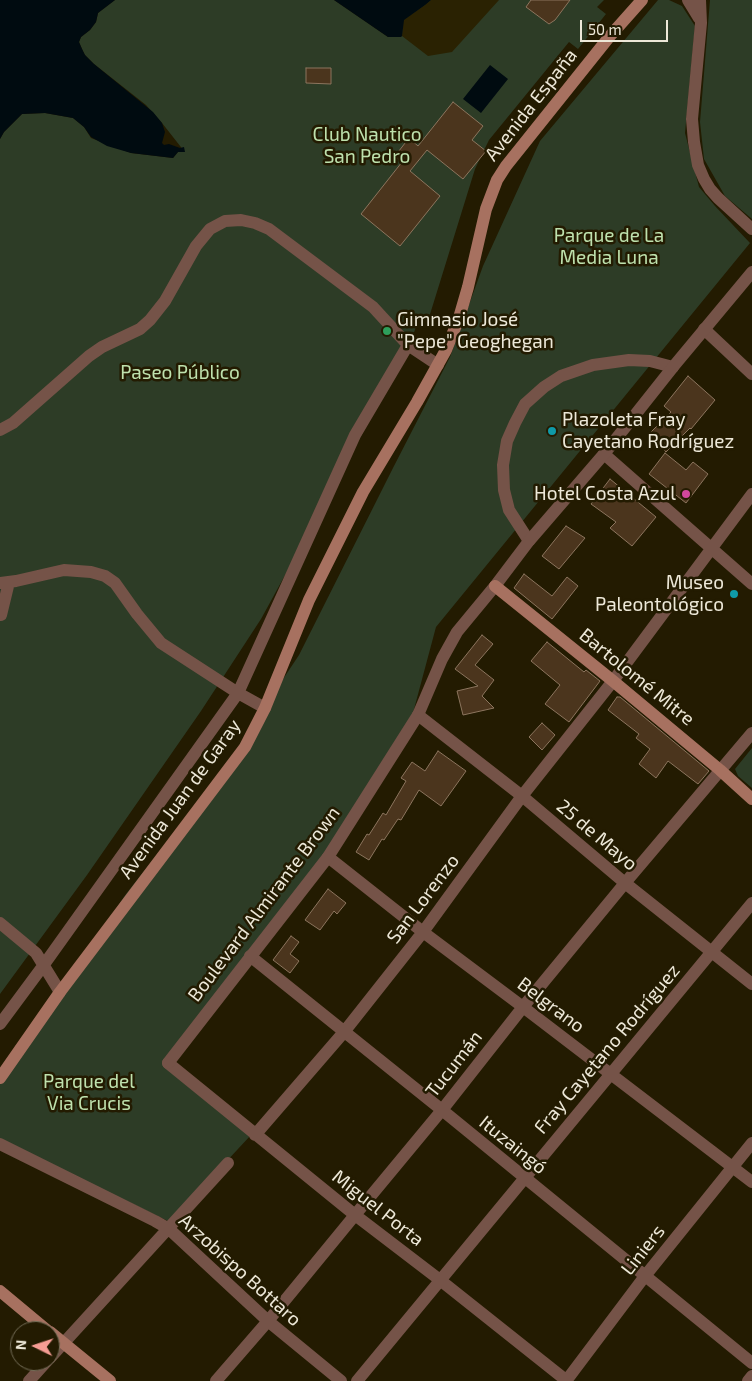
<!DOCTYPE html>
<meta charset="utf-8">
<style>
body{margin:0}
#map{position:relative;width:752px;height:1381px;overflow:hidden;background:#231b01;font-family:"Exo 2",sans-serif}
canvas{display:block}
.north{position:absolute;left:10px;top:1321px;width:50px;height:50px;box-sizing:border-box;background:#231b01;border:1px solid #746d57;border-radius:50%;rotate:274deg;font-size:14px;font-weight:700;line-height:20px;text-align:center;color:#ede8d8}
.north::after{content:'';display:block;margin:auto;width:18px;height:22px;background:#f59c93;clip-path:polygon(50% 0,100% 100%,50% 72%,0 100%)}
.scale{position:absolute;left:580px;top:20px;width:88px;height:22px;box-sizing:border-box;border:2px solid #ede8d8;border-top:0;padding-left:6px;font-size:15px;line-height:18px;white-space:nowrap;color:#ede8d8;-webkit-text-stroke:4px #231b01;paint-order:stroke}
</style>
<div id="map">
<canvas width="752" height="1381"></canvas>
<div class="north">N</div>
<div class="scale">50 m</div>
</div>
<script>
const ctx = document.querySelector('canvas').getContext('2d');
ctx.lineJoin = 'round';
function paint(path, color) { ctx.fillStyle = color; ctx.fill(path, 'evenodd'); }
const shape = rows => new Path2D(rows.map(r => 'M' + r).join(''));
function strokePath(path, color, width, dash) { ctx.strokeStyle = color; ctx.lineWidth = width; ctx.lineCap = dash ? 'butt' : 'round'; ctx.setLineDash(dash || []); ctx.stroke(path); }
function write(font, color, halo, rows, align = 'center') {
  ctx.font = font + ' "Exo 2",sans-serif'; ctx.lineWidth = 5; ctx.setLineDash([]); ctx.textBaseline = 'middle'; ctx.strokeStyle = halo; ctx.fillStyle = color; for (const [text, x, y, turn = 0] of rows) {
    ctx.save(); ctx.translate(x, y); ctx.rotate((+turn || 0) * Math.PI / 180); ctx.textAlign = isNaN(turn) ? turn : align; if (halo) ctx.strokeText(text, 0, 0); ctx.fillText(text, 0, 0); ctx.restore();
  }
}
const green = shape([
 [115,0,334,0,388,37,401,37,403,20,425,5,431,0,604,0,597,7,606,14,578,49,569,42,489,140,475,169,427,324,419,319,406,354,261,619,201,711,87,875,0,994,0,139,4,132,22,114,45,113,73,118,84,127,91,138,131,153,173,158,178,152,184,151,162,123,146,105,94,64,85,55,82,49,79,42,81,37,90,30,96,22,98,13],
 [658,0,669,0,682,6,695,26,685,133,699,187,715,206,750,243,436,627,413,713,324,854,164,1063,251,1135,170,1222,0,1140,0,1078,126,894,218,777,299,655,394,466,450,357,483,266,540,141],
 [710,0,752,0,752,219,725,196,704,159,700,122],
 [752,748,752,788,738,776,735,769]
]);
const sand = shape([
 [431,0,499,0,452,52,428,56,402,36,403,20,425,5]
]);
const water = shape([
 [0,0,115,0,98,13,96,22,90,30,81,37,79,42,82,49,85,55,94,64,153,112,162,123,165,132,162,143,164,145,169,144,180,148,184,147,185,152,178,152,173,158,131,153,107,146,91,137,84,127,73,118,45,113,22,114,4,132,0,139],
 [334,0,431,0,425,5,404,20,402,36,401,37,388,37],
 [490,65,508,79,481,113,463,99]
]);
const building = shape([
 [531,0,570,0,555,20,549,24,526,7,531,0],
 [306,68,331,68,331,84,306,83,306,68],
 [453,102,483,126,472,140,486,151,463,179,427,150,410,171,440,196,400,246,361,214,402,162,395,156,409,138,418,146,453,102],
 [688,376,715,400,691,429,690,428,666,452,649,434,671,412,664,406,688,376],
 [665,453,686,470,693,462,708,474,686,503,649,474,665,453],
 [610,479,656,517,632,546,610,528,616,522,591,504,610,479],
 [566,526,585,538,559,569,542,556,566,526],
 [524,574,552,596,567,577,578,586,552,619,514,588,524,574],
 [482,635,493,644,475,665,494,680,482,696,494,708,463,715,457,691,478,686,455,669,482,635],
 [547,642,584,672,586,670,600,681,569,722,545,704,560,685,531,661,547,642],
 [617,697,620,697,709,771,698,784,668,761,656,778,639,764,650,749,636,738,639,734,608,710,617,697],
 [542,723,555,735,542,750,529,737,542,723],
 [438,751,466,771,441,806,419,790,401,820,398,819,384,840,382,839,369,860,356,852,367,834,369,835,383,813,386,815,406,781,401,778,412,762,425,771,438,751],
 [328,889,346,903,337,914,334,911,320,930,305,920,328,889],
 [291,936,299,942,290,954,299,961,290,973,273,960,291,936]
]);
const minor = shape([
 [688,0,699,18],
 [700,0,701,23,692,119,694,142,698,165,704,179,710,189,718,198,752,229],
 [704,329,752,374],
 [0,430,13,423,89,356,102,347,140,329,150,320,165,301,196,246,210,229,225,221,241,220,255,223,269,229,373,307,408,345,438,365],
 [604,454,752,584],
 [529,541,509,510,504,490,503,465,507,441,515,423,525,404,544,387,561,376,593,365,629,360,650,361,673,367],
 [0,583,16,581,64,570,91,572,105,576,115,583,137,614,161,643,238,693,265,708],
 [1,615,9,582],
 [418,715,522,796,625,883,752,984],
 [328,857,423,932,523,1007,752,1182],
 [0,923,36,953,60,992],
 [250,956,442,1110,752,1363],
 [0,1024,43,966,238,693,355,435,408,345],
 [168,1063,355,1215,440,1280,567,1381],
 [255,1135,344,1032,423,932,522,796,613,681,752,494],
 [0,1144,155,1221,169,1229,268,1321,341,1381],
 [50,1358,228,1163],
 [29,1381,47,1361],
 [216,1381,268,1321,355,1215,442,1110,523,1007,625,883,752,733],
 [357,1381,752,903],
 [566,1381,645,1276,752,1143],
 [748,1381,752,1376]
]);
const tertiary = shape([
 [168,1063,328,857,418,715,442,659,457,632,495,586,529,541,604,454,673,367,752,272]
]);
const secondary = shape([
 [495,586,613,681,720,770,752,799],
 [0,1078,60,992,245,747,265,708,309,600,363,492,417,402,446,350,459,318,468,287,486,209,497,180,506,166,610,36,642,0],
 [0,1291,48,1331],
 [50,1332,110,1381]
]);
const markers = [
 [387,331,5,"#2e9e5b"],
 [552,431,5,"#0f9aa8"],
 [686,494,5,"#d1479c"],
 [734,594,5,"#0f9aa8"]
];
const streetNames = [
 ["Avenida España",531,105,-52],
 ["Bartolomé Mitre",637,677,39],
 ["Avenida Juan de Garay",180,799,-54],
 ["25 de Mayo",597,835,40],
 ["San Lorenzo",423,899,-53],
 ["Boulevard Almirante Brown",264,904,-53],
 ["Belgrano",551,1005,37],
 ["Fray Cayetano Rodríguez",607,1049,-50],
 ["Tucumán",454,1064,-52],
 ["Ituzaingó",513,1145,39],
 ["Miguel Porta",378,1208,38],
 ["Liniers",643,1250,-52],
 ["Arzobispo Bottaro",240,1270,42]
];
const parkNames = [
 ["Club Nautico",367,135],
 ["San Pedro",367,157],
 ["Parque de La",609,236],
 ["Media Luna",609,258],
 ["Paseo Público",180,373],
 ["Parque del",89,1082],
 ["Via Crucis",89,1104]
];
const poiNames = [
 ["Gimnasio José",397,320],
 ["\"Pepe\" Geoghegan",397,342],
 ["Plazoleta Fray",562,420],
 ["Cayetano Rodríguez",562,442],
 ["Hotel Costa Azul",676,494,"right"],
 ["Museo",724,583,"right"],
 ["Paleontológico",724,605,"right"]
];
paint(green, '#2d3c26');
paint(sand, '#2a2202');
paint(water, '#000b10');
paint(building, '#4b351d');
strokePath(building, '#8c755e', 1);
strokePath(minor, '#755348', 12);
strokePath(tertiary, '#755348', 12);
strokePath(secondary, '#a77160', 12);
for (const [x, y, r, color] of markers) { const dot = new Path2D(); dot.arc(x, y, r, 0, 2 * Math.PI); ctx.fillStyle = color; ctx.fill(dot); strokePath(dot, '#231b01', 2); }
write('19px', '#ede8d8', '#231b01', streetNames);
write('19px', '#bee1ad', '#231b01', parkNames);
write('19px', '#ede8d8', '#231b01', poiNames, 'left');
</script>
